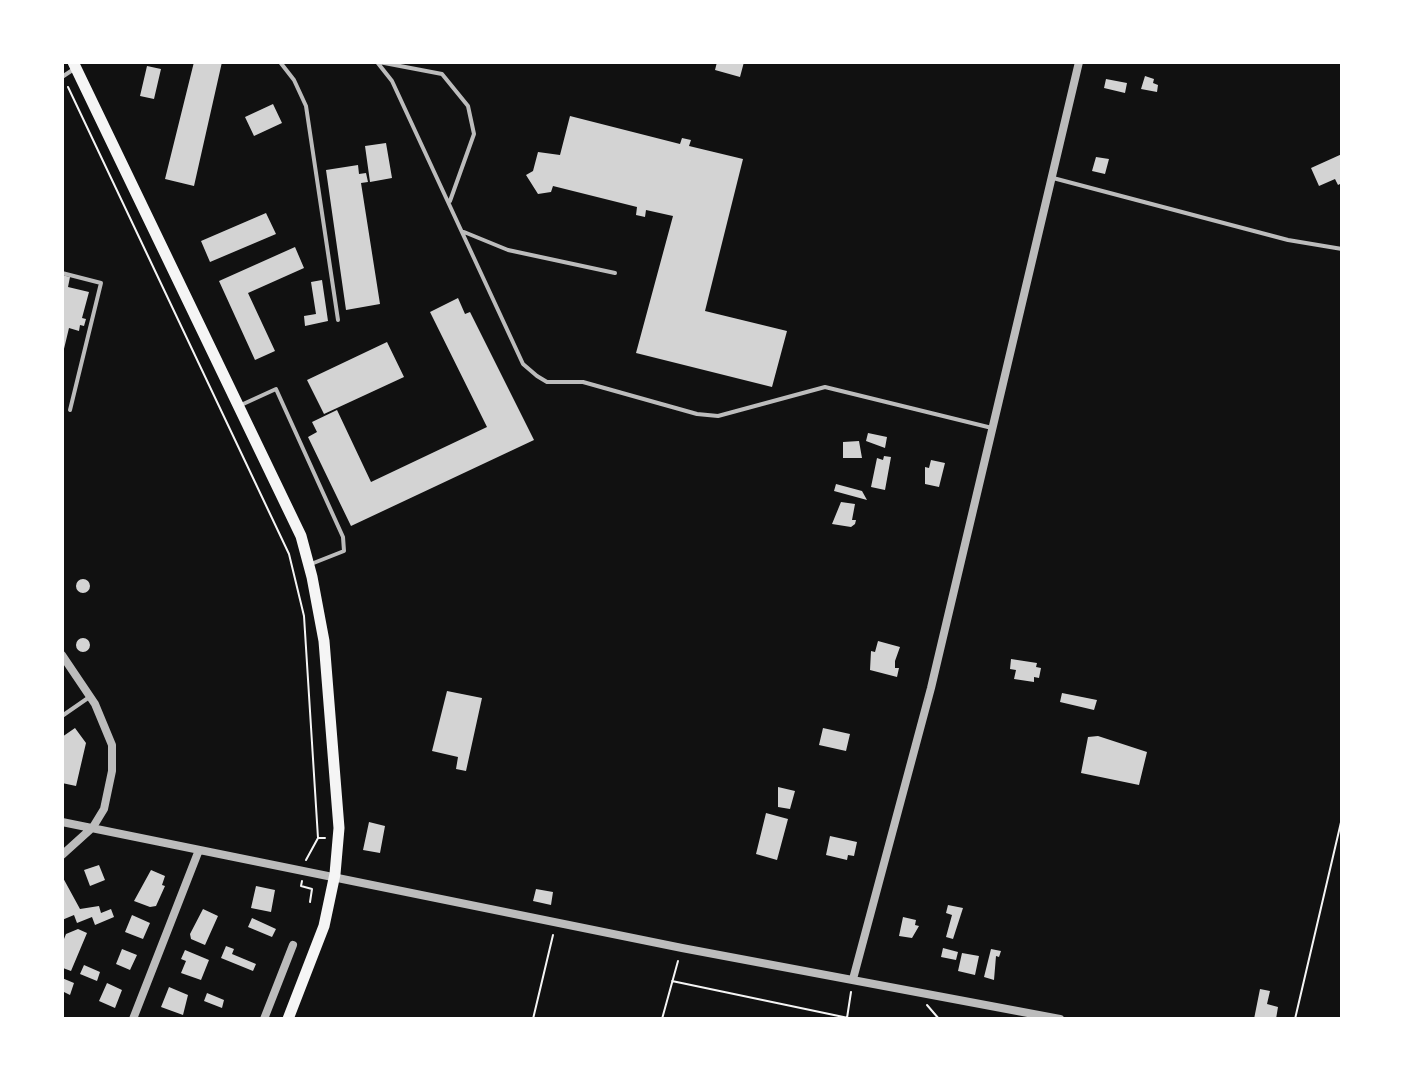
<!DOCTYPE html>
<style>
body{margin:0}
#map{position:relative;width:1404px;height:1081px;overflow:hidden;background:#111;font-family:"Zilla Slab",serif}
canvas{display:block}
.frame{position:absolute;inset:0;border:64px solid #fff;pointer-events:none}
</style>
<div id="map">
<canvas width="1404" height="1081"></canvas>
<div class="frame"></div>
</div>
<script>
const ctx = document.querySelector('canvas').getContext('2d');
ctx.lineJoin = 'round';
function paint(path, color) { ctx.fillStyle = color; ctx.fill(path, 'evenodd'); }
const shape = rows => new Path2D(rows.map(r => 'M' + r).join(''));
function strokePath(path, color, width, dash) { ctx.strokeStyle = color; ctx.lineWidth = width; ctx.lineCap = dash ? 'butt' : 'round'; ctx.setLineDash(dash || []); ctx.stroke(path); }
const building = shape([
 [194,62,222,62,194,186,165,179],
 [717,62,744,62,740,77,715,70],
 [147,66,161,69,154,99,140,96],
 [1145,76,1154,79,1153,83,1158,85,1157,92,1141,89],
 [1106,79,1127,83,1125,93,1104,88],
 [273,104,282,123,254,136,245,117],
 [570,116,680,144,682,138,691,140,689,146,743,159,705,311,787,331,772,387,636,353,673,216,646,210,645,217,636,215,637,207,553,186,551,192,538,194,526,175,533,171,538,152,560,155],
 [386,143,392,178,370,182,365,146],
 [1342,154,1342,183,1338,185,1335,179,1319,186,1311,168],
 [1096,157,1109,159,1105,174,1092,171],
 [358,165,359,174,366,173,368,182,361,183,380,304,346,310,326,170],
 [266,213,276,234,210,262,201,241],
 [295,247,304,268,248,293,275,351,255,360,219,281],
 [62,275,70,277,68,287,89,292,82,318,86,319,84,326,80,325,79,331,69,328,63,353],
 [322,280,328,321,305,326,304,316,316,314,311,282],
 [458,298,465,314,470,312,534,440,351,526,308,437,317,432,312,422,337,410,371,482,487,427,430,312],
 [387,342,404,377,324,414,307,380],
 [868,433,887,437,885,448,866,441],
 [859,441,862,458,843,458,843,442],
 [884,456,891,457,885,490,871,487,877,458,883,460],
 [931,460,945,463,939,487,925,484,925,467,929,468],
 [836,484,862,491,867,500,834,491],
 [841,502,855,504,852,520,856,520,855,524,851,527,832,524],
 '76 586a7 7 0 1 1 14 0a7 7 0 1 1-14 0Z',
 '76 645a7 7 0 1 1 14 0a7 7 0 1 1-14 0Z',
 [878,641,900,647,895,661,895,668,899,668,897,677,870,670,871,651,875,652],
 [1011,659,1037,663,1036,667,1041,668,1039,678,1034,677,1034,682,1014,679,1016,670,1010,669],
 [447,691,482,698,466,771,456,769,458,757,432,751],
 [1062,693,1097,700,1094,710,1060,702],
 [75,728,86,743,76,786,62,783,62,737],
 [823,728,850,734,846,751,819,745],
 [1098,736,1147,752,1139,785,1081,773,1088,737],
 [778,787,795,791,790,809,778,807],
 [766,813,788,819,777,860,756,854],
 [369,822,385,826,380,853,363,850],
 [830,836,857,842,854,856,848,855,847,860,826,855],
 [99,865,105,880,90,886,84,870],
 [151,870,165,876,162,885,165,886,156,906,150,907,134,901],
 [62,876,80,909,99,906,101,913,111,909,114,917,95,925,92,917,77,923,74,915,62,920],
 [256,886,275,890,271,912,251,908],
 [536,889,553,892,551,905,533,901],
 [948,905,963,908,953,939,946,937,952,915,946,913],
 [203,909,218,916,205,945,191,939,190,934],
 [132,915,150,923,143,939,125,932],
 [903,917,916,920,915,925,919,926,912,938,899,936],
 [252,918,276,929,272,937,248,927],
 [78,929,87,933,71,971,63,968,62,944,66,934],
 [226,946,234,949,232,954,256,964,253,971,221,958],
 [943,948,958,952,956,960,941,957],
 [122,949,137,955,130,970,116,964],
 [991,949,1001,951,999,957,996,956,994,980,984,977],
 [185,950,209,960,201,980,181,973,186,961,181,959],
 [962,953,979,956,975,975,958,971],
 [84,965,100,972,97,981,80,974],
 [62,978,74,983,70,995,62,991],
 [107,983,122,990,115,1008,99,1001],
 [169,987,188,995,183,1015,161,1007],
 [1260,989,1270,991,1267,1004,1278,1007,1276,1019,1254,1019],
 [207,993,224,1000,222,1008,204,1001]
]);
const path = shape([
 [68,87,289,554,304,616,318,838],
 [306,860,318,838,325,838],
 [302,881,301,886,312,889,310,902],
 [672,981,853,1019],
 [927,1005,939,1019],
 [847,1018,851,992],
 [533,1019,553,935],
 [662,1019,678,961],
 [1295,1019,1342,818]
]);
const service = shape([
 [280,62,294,80,306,106,338,320],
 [377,62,392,81,523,364,537,376,547,382,583,382,697,414,718,416,825,387,992,428],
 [379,62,442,74,468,106,474,134,450,201],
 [62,77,74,69],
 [1053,178,1288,240,1342,249],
 [464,232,508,250,615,273],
 [62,273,101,283,70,410],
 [241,405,276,389,343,537,344,551,311,564],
 [62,716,88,698]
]);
const minor = shape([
 [62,655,95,704,112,745,112,771,104,809,93,827,62,855],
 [62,822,682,948,1060,1019],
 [853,979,931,688,1079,62],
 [133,1019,199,850],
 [264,1019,293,945]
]);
const secondary = shape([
 [73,62,301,536,312,577,324,641,339,828,335,874,324,926,288,1019]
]);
paint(building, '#d3d3d3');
strokePath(path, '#f5f5f5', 2);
strokePath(service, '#bcbcbc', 4);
strokePath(minor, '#bcbcbc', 8);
strokePath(secondary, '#f5f5f5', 11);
</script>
